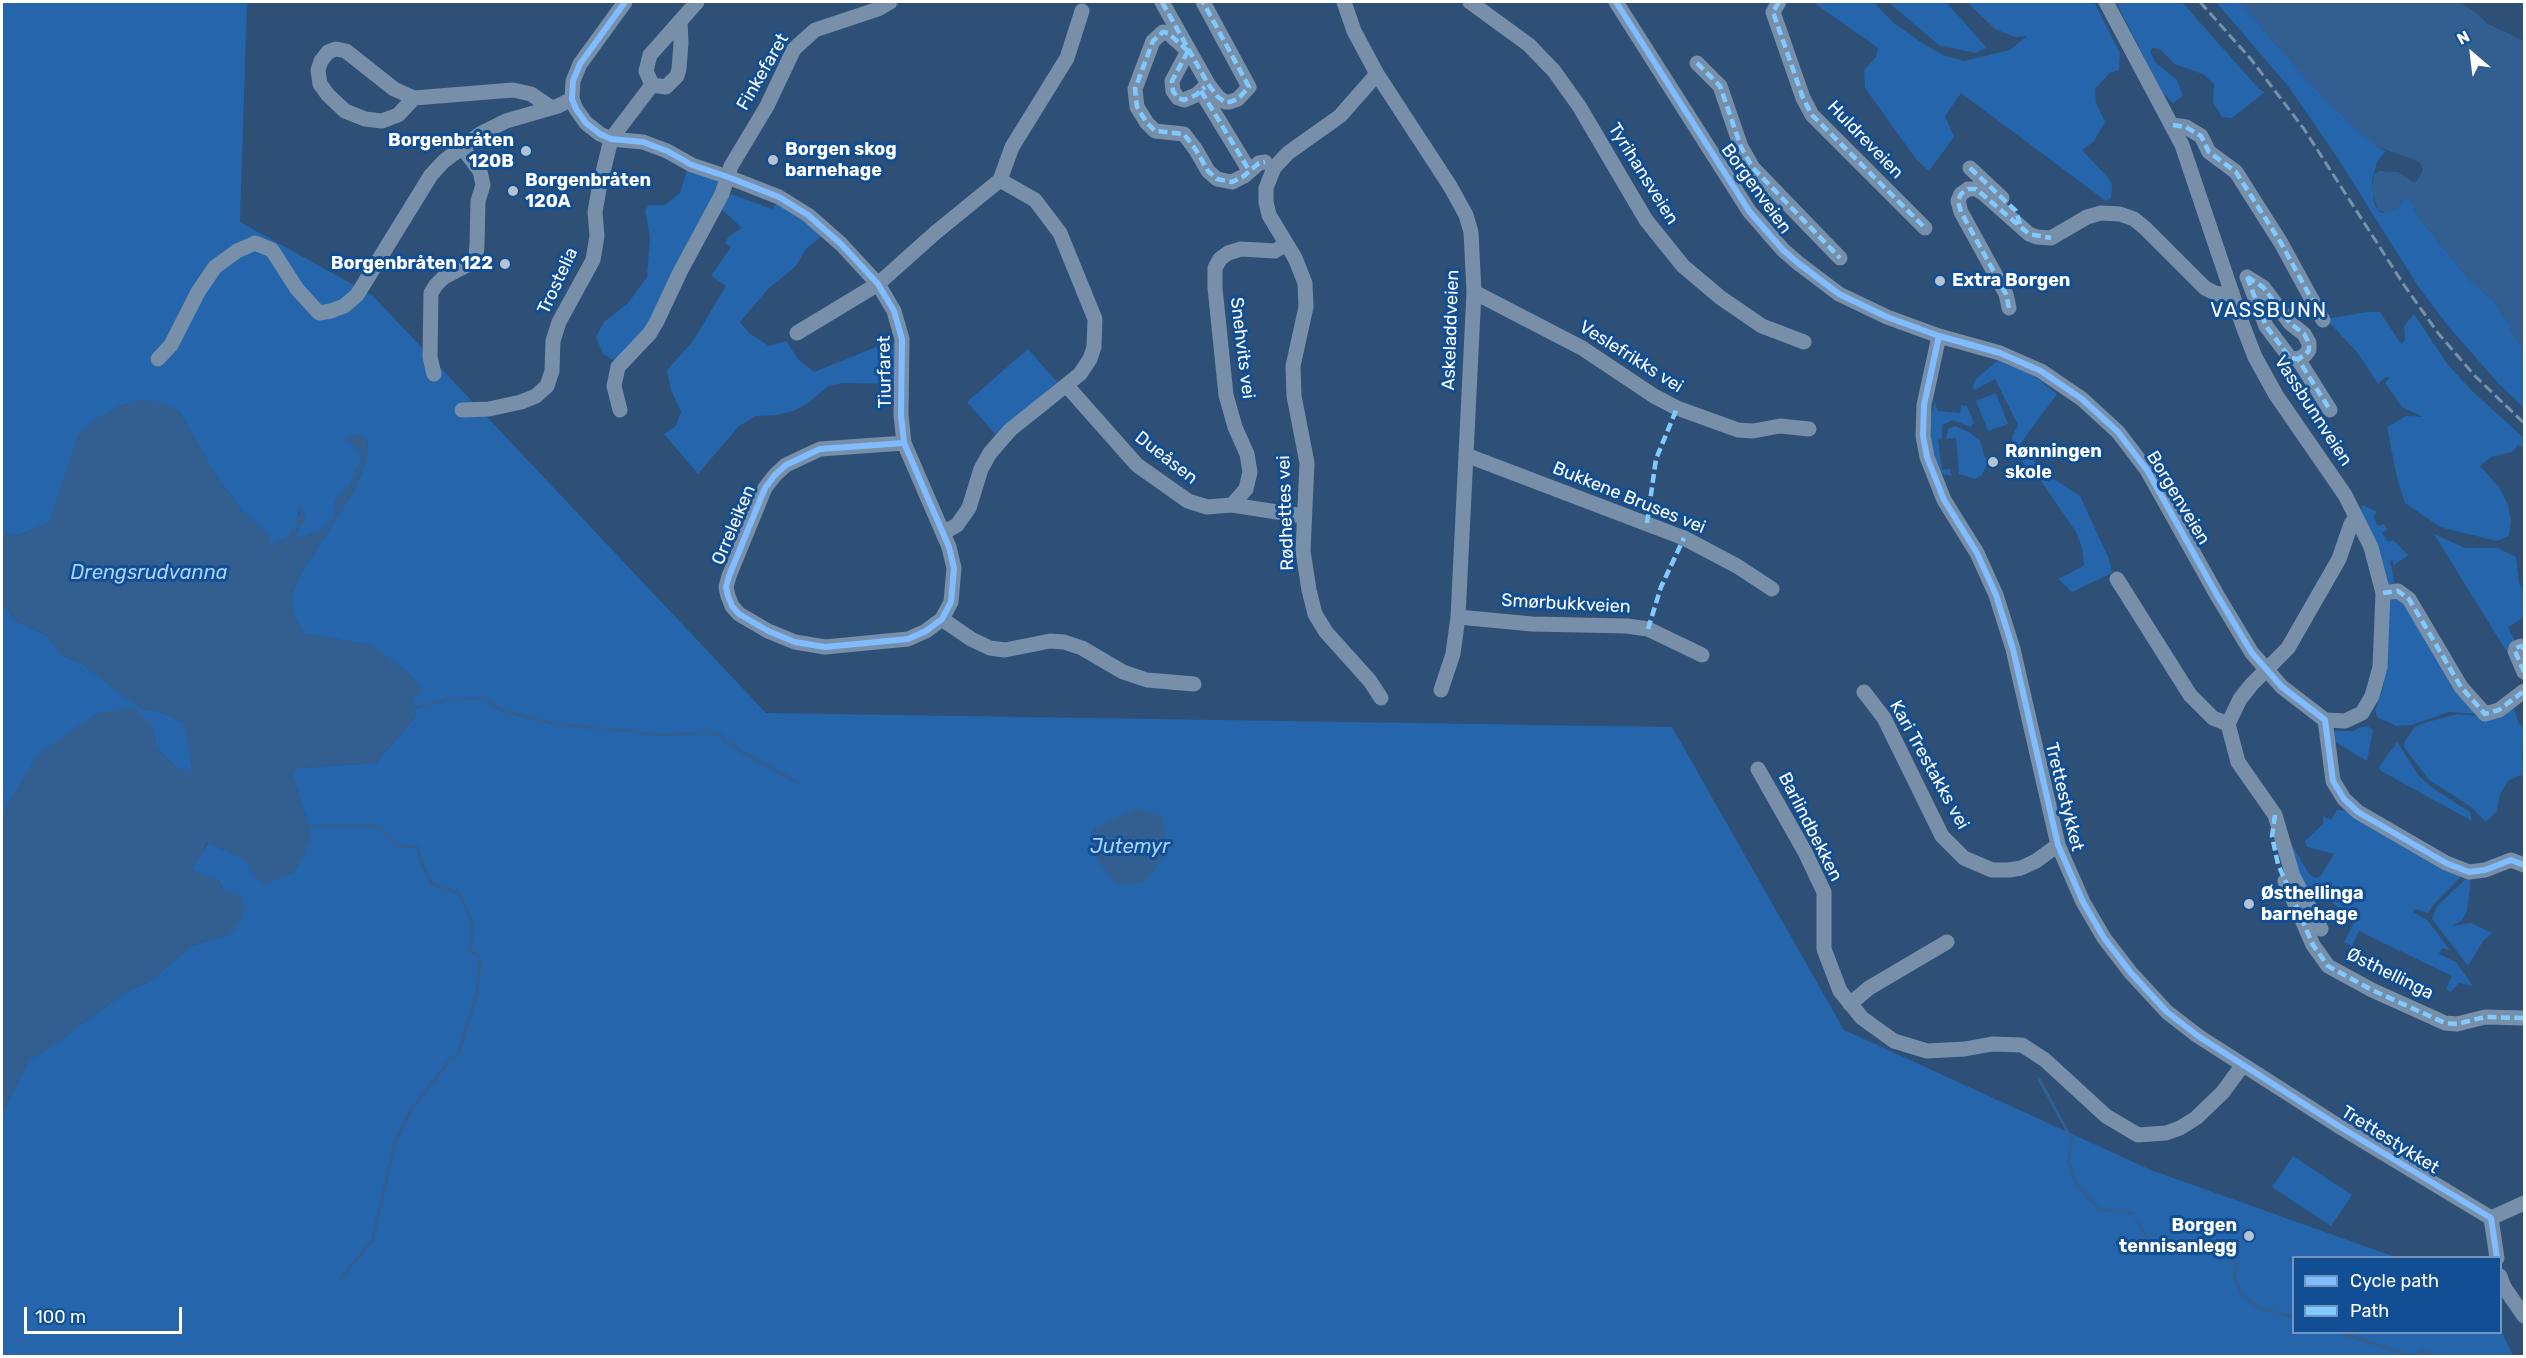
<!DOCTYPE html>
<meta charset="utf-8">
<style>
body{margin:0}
#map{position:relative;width:2526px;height:1358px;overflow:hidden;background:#2e5076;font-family:Rubik,sans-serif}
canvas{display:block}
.frame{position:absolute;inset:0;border:3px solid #fff;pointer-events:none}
.legend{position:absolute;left:2292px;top:1256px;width:210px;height:78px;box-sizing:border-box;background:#114e93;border:2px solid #7095be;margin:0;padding:8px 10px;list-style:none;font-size:18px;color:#fff}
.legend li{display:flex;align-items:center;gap:12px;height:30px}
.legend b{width:30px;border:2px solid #7095be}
.north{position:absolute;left:2442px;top:24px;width:60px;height:60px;-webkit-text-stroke:4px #114e93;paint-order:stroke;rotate:332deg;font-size:16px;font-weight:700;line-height:24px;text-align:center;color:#fff}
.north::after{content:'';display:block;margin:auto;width:21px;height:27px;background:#fff;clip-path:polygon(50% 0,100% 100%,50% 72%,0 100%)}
.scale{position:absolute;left:24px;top:1307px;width:158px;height:27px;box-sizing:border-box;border:3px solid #fff;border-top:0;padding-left:8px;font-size:18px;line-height:21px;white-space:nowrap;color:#fff;-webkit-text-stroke:4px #114e93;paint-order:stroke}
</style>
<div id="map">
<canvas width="2526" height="1358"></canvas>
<div class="frame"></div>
<ul class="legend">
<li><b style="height:8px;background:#80bcff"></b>Cycle path</li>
<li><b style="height:8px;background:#80caff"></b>Path</li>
</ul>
<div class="north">N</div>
<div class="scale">100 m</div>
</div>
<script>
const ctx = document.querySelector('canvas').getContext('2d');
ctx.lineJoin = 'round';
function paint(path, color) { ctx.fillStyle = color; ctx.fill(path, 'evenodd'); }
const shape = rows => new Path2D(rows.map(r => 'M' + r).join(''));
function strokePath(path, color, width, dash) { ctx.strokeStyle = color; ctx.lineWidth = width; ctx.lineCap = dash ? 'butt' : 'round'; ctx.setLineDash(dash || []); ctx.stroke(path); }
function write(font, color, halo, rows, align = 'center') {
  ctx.font = font + ' Rubik,sans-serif'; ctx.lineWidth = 6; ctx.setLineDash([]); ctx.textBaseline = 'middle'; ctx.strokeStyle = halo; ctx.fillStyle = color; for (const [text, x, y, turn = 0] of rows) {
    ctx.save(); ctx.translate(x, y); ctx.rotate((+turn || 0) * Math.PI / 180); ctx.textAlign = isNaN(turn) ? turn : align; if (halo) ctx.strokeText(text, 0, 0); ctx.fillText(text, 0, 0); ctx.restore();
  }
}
const green = shape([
 [2,2,247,2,240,222,372,295,766,713,1672,727,1844,1030,2151,1170,2395,1257,2294,1258,2294,1332,2500,1332,2501,1330,2513,1356,2,1356,2,1114,28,1061,51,1047,123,994,150,981,192,946,230,934,223,889,218,880,191,870,208,843,244,859,252,873,285,875,294,872,310,839,309,826,292,774,298,768,376,763,414,719,416,712,413,696,420,694,420,687,405,670,371,645,304,634,296,621,292,606,294,588,302,572,355,489,366,460,368,443,364,437,354,435,360,452,361,461,348,488,336,499,334,517,328,524,320,531,303,537,297,536,297,532,305,516,299,507,298,525,289,537,275,542,275,546,270,548,270,536,242,511,213,471,179,411,142,400,118,407,97,419,62,485,49,523,16,536,2,532],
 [1813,2,1873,2,1895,24,1922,43,1943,55,1964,61,2010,50,2027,36,2015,37,1995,29,1967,2,2094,2,2120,53,2119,70,2110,73,2095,89,2096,103,2105,122,2094,141,2082,150,2108,178,2112,185,2111,198,2106,201,1961,93,1945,116,1954,137,1929,171,1916,159,1865,88,1864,70,1876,57,1878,48],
 [1888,2,1946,2,1987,48,1975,53,1939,45],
 [2116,2,2182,2,2259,89,2265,92,2232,118,2222,117,2213,102,2214,84,2203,74,2175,64,2160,49,2153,48,2150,51,2155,62,2177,80,2183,96,2173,103,2162,92],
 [2216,2,2241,2,2270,38,2329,103,2376,146,2386,151,2377,162,2372,180,2374,203,2378,210,2382,213,2398,208,2403,200,2407,199,2412,201,2416,214,2471,282,2491,298,2509,324,2514,337,2524,348,2524,408,2499,384,2448,326,2418,286,2335,154,2288,86],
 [688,167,718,180,721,189,657,314,618,363,603,354,596,337,604,322,628,303,647,277,650,238,645,210,649,205,665,205,680,193],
 [731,194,772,209,778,202,824,234,806,249,796,266,768,289,740,322,749,333,769,346,786,341,798,359,814,372,881,345,898,343,897,384,842,383,827,387,808,403,793,411,777,415,756,416,739,426,698,474,664,434,676,426,681,412,671,390,667,370,693,341,726,286,711,276,731,247,725,243,729,236,742,228,721,209],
 [2367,312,2380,312,2401,344,2405,340,2404,326,2414,314,2448,365,2472,391,2524,438,2524,447,2518,445,2512,452,2491,457,2480,466,2499,487,2508,505,2511,521,2509,536,2497,541,2440,527,2405,503,2397,478,2387,427,2406,416,2423,417,2402,407,2385,383,2390,377,2384,378,2378,384,2357,352,2326,319],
 [1028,349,1057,382,996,435,967,402],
 [1998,360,2033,375,2057,394,2020,444,2043,472,2080,496,2109,559,2112,573,2072,592,2058,579,2084,566,2082,547,2076,532,2041,481,2028,471,2014,446,2012,437,2018,425,1995,379,1975,390,1972,388,1976,379],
 [1996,393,2008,424,1988,431,1976,401],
 [1935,401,1937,411,1960,413,1961,405,1967,406,1974,423,1970,427,1953,420,1942,425,1942,439,1938,440,1942,470,1950,469,1952,476,1939,473,1928,429],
 [1955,426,1969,432,1980,441,1987,464,1982,475,1975,479,1959,474,1956,438,1946,439,1948,429],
 [2362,505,2377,512,2373,516,2378,526,2384,524,2387,530,2382,533,2388,542,2393,540,2408,555,2394,565,2393,560,2390,561,2395,586,2389,588,2361,510],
 [2434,534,2465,548,2498,548,2516,557,2519,583,2524,591,2524,617,2508,627,2515,641,2508,651,2505,649],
 [2399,596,2479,714,2449,712,2411,725,2396,726,2377,717,2375,710,2383,687,2388,657,2389,600],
 [2,607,6,608,16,621,48,636,59,654,82,664,144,711,158,711,184,723,193,771,181,770,168,760,156,745,152,725,2,813],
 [2513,706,2519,724,2524,728,2522,757,2524,774,2509,780,2500,794,2497,811,2486,822,2470,806,2429,780,2404,747,2405,741,2415,727,2427,722,2458,714,2487,717],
 [2367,726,2373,730,2367,761,2335,742,2331,731,2354,731,2358,728],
 [2397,742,2419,776,2434,789,2470,812,2472,821,2381,771,2379,767],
 [2337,810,2352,811,2461,877,2434,904,2428,913,2415,909,2413,912,2428,921,2450,950,2442,948,2439,954,2456,962,2473,986,2459,983,2450,992,2446,989,2452,976,2359,931,2352,946,2344,942,2354,923,2331,901,2305,890,2289,840,2309,874,2315,878,2320,877,2334,854,2307,847,2305,841,2323,824,2323,816,2331,820],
 [2470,875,2470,887,2467,911,2462,920,2453,926,2471,923,2492,933,2483,941,2468,966,2432,919,2437,906],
 [2293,1156,2352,1195,2331,1226,2272,1187]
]);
const water = shape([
 [2241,2,2459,2,2475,12,2488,24,2524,41,2524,348,2514,337,2509,324,2491,298,2471,282,2416,214,2412,201,2407,199,2403,200,2398,208,2388,213,2378,210,2372,191,2374,174,2380,171,2398,172,2413,182,2417,181,2423,170,2421,164,2417,161,2376,146,2329,103,2270,38],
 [142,400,162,403,179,411,213,471,242,511,270,536,271,548,275,546,275,542,289,537,289,532,298,525,296,519,300,514,299,507,301,507,306,519,298,529,297,536,303,537,320,531,328,524,334,516,336,499,348,487,361,461,360,452,349,442,347,436,351,434,364,437,368,443,366,460,355,489,302,572,294,588,292,606,296,621,304,634,371,645,405,670,420,687,420,694,413,696,416,712,414,719,376,763,299,768,292,774,309,826,310,839,303,858,294,872,265,885,252,873,244,859,207,843,192,870,218,880,223,890,240,895,245,907,242,920,230,934,192,946,150,981,123,994,51,1047,28,1061,2,1114,2,813,38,754,97,713,134,707,152,725,156,745,168,760,181,770,193,770,183,723,158,711,144,711,82,664,59,654,48,636,16,621,6,608,2,607,2,532,16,536,49,523,78,435,97,419,118,407],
 [1136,808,1162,816,1168,852,1145,882,1118,885,1096,859,1093,829]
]);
const stream = shape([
 [415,708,446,700,485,699,503,711,551,723,663,735,706,732,721,735,725,741,734,744,742,752,797,782],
 [309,826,379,826,399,846,417,847,421,862,432,884,460,894,473,925,470,950,480,958,477,994,457,1056,450,1060,411,1110,395,1143,372,1241,341,1278],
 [2039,1079,2072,1140,2068,1161,2076,1183,2099,1210,2132,1213],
 [2136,1220,2151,1245,2202,1246,2232,1258,2237,1266,2234,1275,2241,1294,2259,1308,2294,1317],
 [2338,1332,2411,1356],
 [2415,1356,2422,1351,2429,1353,2432,1356]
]);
const minor = shape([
 [625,2,580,64,573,81,572,99,576,109,586,123,600,134,611,139,643,142,667,151,692,165,728,177,779,197,808,215,841,244,878,284,894,311,902,339,901,415,904,443,949,547,954,568,951,602,942,619,926,631,908,639,825,647,795,642,768,631,739,614,732,606,728,596,726,587,729,576,765,488,775,475,786,465,820,449,904,443],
 [1162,2,1208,84,1218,97,1225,102,1230,102,1238,99,1249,87,1203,2],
 [1344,2,1354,31,1377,74,1450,186,1466,215,1471,232,1474,292,1458,617,1453,654,1441,690],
 [1470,2,1529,45,1554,71,1579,106,1646,220,1683,266,1721,298,1762,326,1804,342],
 [1616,2,1749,211,1783,250,1798,263,1839,294,1887,317,1939,336,2000,353,2041,371,2082,399,2118,432,2147,470,2217,595,2252,653,2282,687,2325,720,2333,781,2344,799,2358,812,2446,863,2469,872,2485,870,2511,860,2524,865],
 [1779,2,1773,12,1803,98,1812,115,1925,228],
 [2106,2,2182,145,2243,326,2255,357,2276,395,2345,495,2371,547,2383,593,2380,667,2372,696,2362,713,2345,721,2325,720],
 [1188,51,1168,33,1163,32,1153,41,1135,89,1137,107,1147,123,1155,131,1184,134,1196,150,1208,171,1217,179,1232,182,1244,176,1259,163,1265,162],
 [1188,51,1172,81,1173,91,1178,98,1184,100,1196,95,1207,85],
 [1697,63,1720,86,1741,147,1753,168,1840,258],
 [1377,74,1340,116,1288,153,1274,168,1266,188,1266,202,1269,215,1295,258,1305,283,1306,307,1293,366,1294,396,1307,463,1303,551,1309,590,1315,614,1326,632,1370,681,1381,698],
 [652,85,666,87,677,76,679,69,681,43,680,21],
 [1201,91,1249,170],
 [414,98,398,115,382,121,365,119,345,111,328,95,320,84,318,70,321,61,328,52,336,49,346,51,394,89,414,98,513,90,531,94,550,107],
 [2173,125,2186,127,2201,136,2209,152,2236,172,2281,243,2323,320],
 [1970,168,2002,198],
 [2247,277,2266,326,2290,358,2298,359,2330,410],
 [2247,277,2263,287,2290,323,2304,334,2309,343,2309,350,2305,355,2298,359],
 [1474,292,1582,348,1654,396,1677,408,1738,430,1753,431,1780,426,1809,429],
 [2009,308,2006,294,1961,212,1958,201,1961,194,1968,189,1976,189,1984,194,2029,234,2037,237,2051,238,2087,217,2101,213,2120,214,2134,219,2145,228,2205,288,2217,294,2232,293],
 [797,333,878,284,935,233,1000,180,1012,147,1067,58,1082,11],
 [1939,336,1924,405,1923,436,1927,457,1944,500,1977,553,1996,595,2013,649,2058,845,2083,902,2104,938,2131,973,2167,1012,2198,1036,2337,1125,2491,1218,2497,1258],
 [158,359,171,345,198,292,215,267,237,251,255,243,272,250,297,289,319,313,331,311,344,306,357,295,431,175,444,161,480,134,506,121,558,106,572,99],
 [434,374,430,357,431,293,436,285,444,277,471,263,476,256,477,245,478,201,483,185,480,171,461,146],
 [1067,386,1137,465,1188,501,1207,507,1232,505,1303,516],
 [462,410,489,409,521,402,536,396,547,386,552,371,553,341,559,322,593,260,597,236,595,212,599,189,611,139,652,85,646,71,650,55,697,2],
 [620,410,614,386,618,367,650,333,657,321,680,272,722,194,731,166,767,106,794,49,815,30,878,9,890,2],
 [1466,455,1684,538,1737,566,1772,589],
 [1232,505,1246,489,1250,472,1247,454,1235,427,1226,395,1215,288,1215,268,1220,259,1228,253,1241,249,1275,251,1286,244],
 [943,533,957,525,969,508,981,469,990,453,1010,430,1080,374,1090,359,1094,347,1095,319,1060,233,1035,200,1000,180],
 [2117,579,2190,695,2213,718,2228,724],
 [2383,593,2398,591,2409,599,2461,687,2485,714,2499,710,2524,691],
 [1458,617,1532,624,1627,626,1648,629,1702,655],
 [942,619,971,639,990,648,1005,650,1050,641,1064,642,1082,648,1123,672,1147,680,1194,684],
 [2524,649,2521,646,2516,648,2515,651,2524,672],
 [1864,692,1884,718,1942,836,1964,858,1992,870,2009,870,2021,868,2036,861,2058,845],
 [1758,769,1805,852,1824,892,1824,949,1840,991,1862,1018,1894,1041,1927,1051,1965,1049,1992,1044,2022,1045,2045,1060,2106,1116,2138,1135,2166,1133,2180,1128,2196,1118,2223,1092,2242,1066],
 [2285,881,2313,945,2328,966,2372,990,2445,1023,2457,1024,2485,1017,2524,1018],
 [2321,929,2293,876,2275,815,2238,762,2228,724,2240,699,2252,684,2288,648,2339,559,2351,524,2356,517],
 [1850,1004,1869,988,1947,942],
 [2491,1218,2524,1203],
 [2500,1276,2504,1287,2524,1316]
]);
const rail = shape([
 [2200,2,2250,58,2304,129,2404,285,2438,333,2475,376,2524,423]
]);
const quiet = shape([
 [1162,2,1208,84,1218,97,1225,102,1230,102,1238,99,1249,87,1203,2],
 [1779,2,1773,12,1803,98,1812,115,1925,228],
 [1188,51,1168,33,1163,32,1153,41,1135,89,1137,107,1147,123,1155,131,1184,134,1196,150,1208,171,1217,179,1232,182,1244,176,1259,163,1265,162],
 [1188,51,1172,81,1173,91,1178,98,1184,100,1196,95,1205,87],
 [1697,63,1720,86,1741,147,1753,168,1840,258],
 [1201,91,1249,170],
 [2173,125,2186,127,2201,136,2209,152,2236,172,2281,243,2323,320],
 [1970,168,2016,211,2021,227],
 [2247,277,2266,326,2290,358,2298,359,2330,410],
 [2247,277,2263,287,2290,323,2304,334,2309,343,2309,350,2305,355,2298,359],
 [2009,308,2006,294,1961,212,1958,201,1961,194,1968,189,1976,189,2029,234,2051,238],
 [1647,523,1656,459,1677,408],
 [2383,593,2398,591,2409,599,2461,687,2485,714,2499,710,2524,691],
 [1648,629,1661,587,1684,538],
 [2524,649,2521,646,2516,648,2515,651,2524,672],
 [2275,815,2272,836,2278,864,2313,945,2328,966,2372,990,2445,1023,2457,1024,2485,1017,2524,1018]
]);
const cycleway = shape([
 [625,2,580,64,573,81,572,99,576,109,586,123,600,134,611,139,643,142,667,151,692,165,728,177,779,197,808,215,841,244,878,284,894,311,902,339,901,415,904,443,949,547,954,568,951,602,942,619,926,631,908,639,825,647,795,642,768,631,739,614,732,606,728,596,726,587,729,576,765,488,775,475,786,465,820,449,904,443],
 [1616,2,1749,211,1783,250,1798,263,1839,294,1887,317,1939,336,2000,353,2041,371,2082,399,2118,432,2147,470,2217,595,2252,653,2282,687,2325,720,2333,781,2344,799,2358,812,2446,863,2469,872,2485,870,2511,860,2524,865],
 [1939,336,1924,405,1923,436,1927,457,1944,500,1977,553,1996,595,2013,649,2058,845,2083,902,2104,938,2131,973,2167,1012,2198,1036,2337,1125,2491,1218,2497,1258]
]);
const markers = [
 [526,151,6,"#b6c2cf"],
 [773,160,6,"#b6c2cf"],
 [513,191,6,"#b6c2cf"],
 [505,264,6,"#b6c2cf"],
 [1940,281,6,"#b6c2cf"],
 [1993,462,6,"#b6c2cf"],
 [2249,904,6,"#b6c2cf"],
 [2249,1236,6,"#b6c2cf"]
];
const streetNames = [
 ["Finkefaret",763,72,-60],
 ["Huldreveien",1865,140,46],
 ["Tyrihansveien",1643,174,58],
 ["Borgenveien",1756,189,54],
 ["Trostelia",558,281,-65],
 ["Askeladdveien",1451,330,-88],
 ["Snehvits vei",1242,348,83],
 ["Veslefrikks vei",1631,357,32],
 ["Tiurfaret",885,372,-91],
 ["Vassbunnveien",2313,411,57],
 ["Dueåsen",1166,458,38],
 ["Bukkene Bruses vei",1629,498,22],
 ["Borgenveien",2178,498,59],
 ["Rødhettes vei",1286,513,-92],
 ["Orreleiken",734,525,-67],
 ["Smørbukkveien",1566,604,3],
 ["Kari Trestakks vei",1929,765,61],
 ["Trettestykket",2064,797,76],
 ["Barlindbekken",1810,827,63],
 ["Østhellinga",2390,974,26],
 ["Trettestykket",2390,1140,32]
];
const poiNames = [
 ["Borgenbråten",514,141,"right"],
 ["120B",514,162,"right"],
 ["Borgen skog",785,150],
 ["barnehage",785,171],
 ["Borgenbråten",525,181],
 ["120A",525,202],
 ["Borgenbråten 122",493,264,"right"],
 ["Extra Borgen",1952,281],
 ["Rønningen",2005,452],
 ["skole",2005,473],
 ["Østhellinga",2261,894],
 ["barnehage",2261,915],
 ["Borgen",2237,1226,"right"],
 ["tennisanlegg",2237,1247,"right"]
];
const neighbourhoodNames = [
 ["VASSBUNN",2269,311]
];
const waterNames = [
 ["Drengsrudvanna",149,573],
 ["Jutemyr",1130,847]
];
paint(green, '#2465ab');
paint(water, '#335f90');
strokePath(stream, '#335f90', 3);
strokePath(minor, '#778fa9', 15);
strokePath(rail, '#7990a9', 3, [10, 4.5]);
strokePath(quiet, '#80caff', 4.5, [9, 4.5]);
strokePath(cycleway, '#80bcff', 6);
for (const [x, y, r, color] of markers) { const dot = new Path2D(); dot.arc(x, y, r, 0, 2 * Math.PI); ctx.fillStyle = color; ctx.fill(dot); strokePath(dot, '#114e93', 2); }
write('18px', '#fff', '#114e93', streetNames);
write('bold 18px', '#fff', '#114e93', poiNames, 'left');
ctx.letterSpacing = '1.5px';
write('20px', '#fff', '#114e93', neighbourhoodNames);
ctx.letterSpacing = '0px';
write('italic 20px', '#abd1fa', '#114e93', waterNames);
</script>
